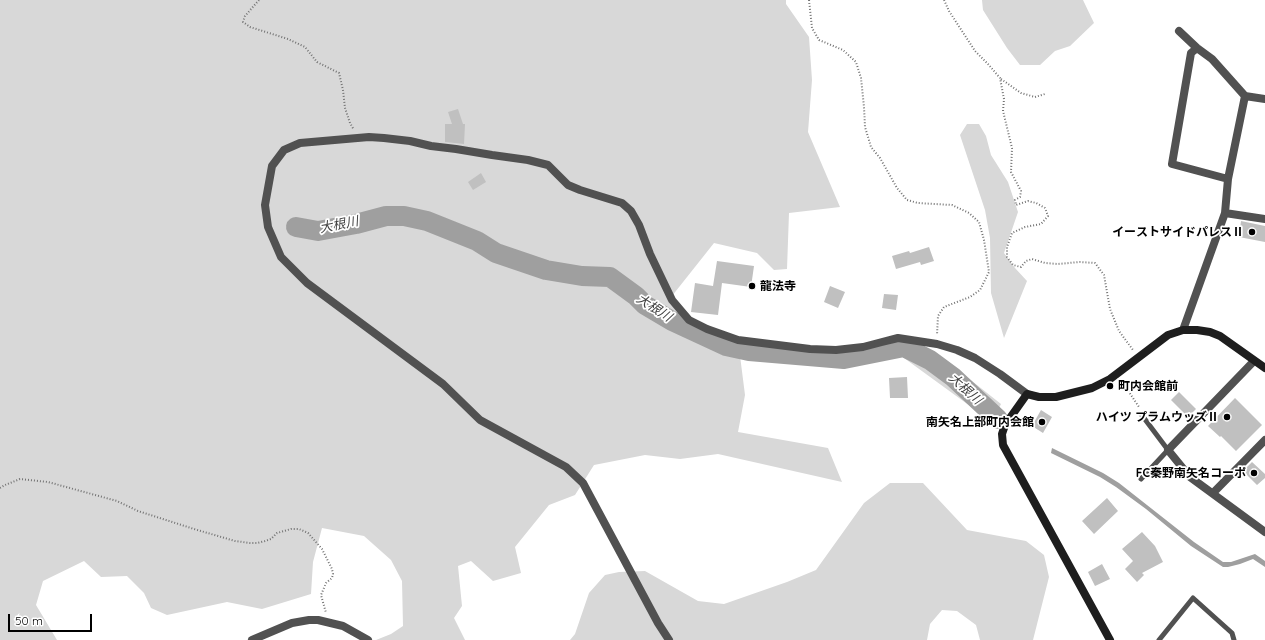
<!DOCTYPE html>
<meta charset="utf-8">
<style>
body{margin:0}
#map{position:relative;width:1265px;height:640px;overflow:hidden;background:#fff;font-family:Quicksand,sans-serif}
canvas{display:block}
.scale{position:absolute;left:8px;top:614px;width:84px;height:18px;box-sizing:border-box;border:2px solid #000;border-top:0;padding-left:5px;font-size:12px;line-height:14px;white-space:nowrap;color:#000;-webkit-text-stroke:3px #fff;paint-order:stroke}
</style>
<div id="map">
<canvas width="1265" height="640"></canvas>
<div class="scale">50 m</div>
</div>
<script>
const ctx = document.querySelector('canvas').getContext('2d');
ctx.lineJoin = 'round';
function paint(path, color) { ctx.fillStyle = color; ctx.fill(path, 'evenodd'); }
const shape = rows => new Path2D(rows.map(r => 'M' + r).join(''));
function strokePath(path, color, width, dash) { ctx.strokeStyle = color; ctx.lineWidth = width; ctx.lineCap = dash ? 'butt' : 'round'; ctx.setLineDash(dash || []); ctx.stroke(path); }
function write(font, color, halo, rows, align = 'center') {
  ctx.font = font + ' Quicksand,"Noto Sans JP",sans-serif'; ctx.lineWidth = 3.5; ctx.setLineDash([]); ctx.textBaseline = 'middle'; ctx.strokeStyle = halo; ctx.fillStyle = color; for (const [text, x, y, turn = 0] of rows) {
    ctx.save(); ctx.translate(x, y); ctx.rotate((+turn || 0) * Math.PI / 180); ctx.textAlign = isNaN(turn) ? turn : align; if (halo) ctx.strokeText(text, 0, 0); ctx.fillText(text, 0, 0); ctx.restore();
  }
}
const green = shape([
 [0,0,786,0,786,4,809,37,812,80,808,132,840,207,789,213,787,269,774,270,757,253,714,243,668,301,687,323,705,336,738,340,745,395,738,432,828,448,842,482,718,454,680,459,645,455,594,465,575,495,549,505,515,547,521,573,493,581,471,561,458,566,462,606,454,618,465,640,376,640,391,634,403,626,402,581,391,560,364,536,322,528,313,562,311,594,262,609,227,602,167,615,151,608,144,593,127,576,101,577,84,561,43,581,36,605,57,640,0,640],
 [982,0,1083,0,1094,23,1070,46,1055,51,1040,65,1020,65,1007,48,983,10],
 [967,124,979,124,986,136,991,155,1008,182,1018,212,1004,253,1015,268,1027,281,1004,338,991,293,990,238,985,210,960,135],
 [913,340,953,366,1001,404,992,422,882,342],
 [890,483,923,483,967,530,1026,541,1044,555,1049,577,1033,640,980,640,976,625,957,611,942,610,930,624,927,640,570,640,575,634,589,593,605,575,619,572,645,571,698,601,724,604,787,582,816,570,864,503]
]);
const water = shape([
 [1052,448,1103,473,1119,483,1194,542,1223,562,1231,562,1255,554,1265,561,1265,567,1253,559,1240,564,1228,567,1223,567,1191,546,1146,509,1116,487,1100,477,1051,453]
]);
const river = shape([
 [296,227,318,231,356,224,386,216,404,216,427,221,477,241,496,253,546,270,582,276,610,277,636,296,645,305,672,321,726,346,749,351,844,359,904,347,930,360,953,377,998,419]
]);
const building = shape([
 [458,109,463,124,465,124,464,144,445,142,445,124,452,124,448,112],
 [481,173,486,182,473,190,468,182],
 [1241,221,1265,226,1265,242,1239,237],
 [929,247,934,261,921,265,920,262,896,269,892,256,909,251,910,253],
 [717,261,754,266,751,287,722,283,718,315,691,312,695,283,713,286],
 [830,286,845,292,838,308,824,302],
 [884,294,898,295,896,310,882,308],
 [907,377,908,398,890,398,889,378],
 [1179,392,1196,409,1188,417,1171,400],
 [1235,398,1262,425,1236,451,1221,436,1220,437,1208,426],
 [1041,410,1052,417,1043,433,1032,426],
 [1252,462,1265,474,1265,478,1257,485,1243,471],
 [1107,498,1118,511,1094,534,1082,521],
 [1142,532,1155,546,1163,562,1142,573,1144,575,1137,582,1125,569,1133,561,1122,549],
 [1102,564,1110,579,1095,586,1088,572]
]);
const path = shape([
 [259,0,245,16,243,22,250,27,288,39,305,47,317,62,339,73,343,90,345,108,350,123,354,130],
 [809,0,812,28,819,40,843,50,856,62,861,78,864,107,865,127,871,147,880,158,897,188,907,200,918,203,952,205,969,213,979,222,984,240,989,272,980,290,970,297,944,307,938,316,937,335],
 [944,0,949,11,975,51,988,64,1000,78,1004,99,1003,111,1012,148,1011,172,1021,191,1020,197,1015,200,1016,205,1028,201,1036,203,1045,208,1048,216,1041,224,1025,227,1012,233,1007,247,1007,257,1013,265,1021,267,1026,261,1032,259,1045,263,1058,264,1080,262,1095,263,1104,275,1110,309,1119,331,1133,350],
 [1001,79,1021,93,1035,97,1045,94],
 [1123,380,1129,392,1139,407],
 [0,488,5,485,20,479,48,482,117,501,138,511,194,529,235,541,250,543,257,543,265,541,271,539,277,533,291,529,299,529,308,533,322,549,332,569,333,574,332,578,326,583,321,595,326,613]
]);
const lane = shape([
 [1141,479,1168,450,1141,414],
 [1159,640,1193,598,1232,633,1234,640]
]);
const street = shape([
 [1179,31,1197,48,1212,59,1245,96,1265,99],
 [1197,48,1191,53,1172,164,1228,179],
 [1225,213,1265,219],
 [1183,330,1225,213,1228,179,1245,96],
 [1254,361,1168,450,1190,477,1265,532],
 [1213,493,1265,440],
 [252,640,292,623,309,620,318,620,343,626,368,640],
 [669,640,658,623,583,483,566,467,480,420,443,384,307,283,281,257,268,227,265,205,272,166,284,150,300,143,369,137,384,138,410,141,431,146,456,149,492,155,528,160,548,165,568,185,580,190,622,203,631,211,639,225,650,254,672,300,689,320,707,329,738,340,810,349,836,350,863,347,882,342,898,338,937,344,957,350,975,358,1000,374,1027,394]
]);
const secondary = shape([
 [1110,640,1003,445,1002,434,1005,425,1027,394,1039,397,1056,397,1092,388,1110,379,1168,335,1183,330,1197,330,1210,332,1220,336,1265,368]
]);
const markers = [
 [1252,232,4,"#000"],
 [752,286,4,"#000"],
 [1110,386,4,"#000"],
 [1227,417,4,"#000"],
 [1042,422,4,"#000"],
 [1254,473,4,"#000"]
];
const poiNames = [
 ["イーストサイドパレスⅡ",1244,232],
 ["龍法寺",760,286,"left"],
 ["町内会館前",1118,386,"left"],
 ["ハイツ プラムウッズⅡ",1219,417],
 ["南矢名上部町内会館",1034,422],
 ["FC秦野南矢名コーポ",1246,473]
];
const waterNames = [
 ["大根川",339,225,-11],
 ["大根川",654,308,33],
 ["大根川",965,389,42]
];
paint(green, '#d8d8d8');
paint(water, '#9f9f9f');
strokePath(river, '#9f9f9f', 20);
paint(building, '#c0c0c0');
strokePath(path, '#737373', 2, [1, 2]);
strokePath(lane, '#515151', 5);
strokePath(street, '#515151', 8);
strokePath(secondary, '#1e1e1e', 8);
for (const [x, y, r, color] of markers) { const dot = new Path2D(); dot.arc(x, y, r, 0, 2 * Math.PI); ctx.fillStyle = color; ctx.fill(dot); strokePath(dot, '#fff', 1.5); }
write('bold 12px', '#000', '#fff', poiNames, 'right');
write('italic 13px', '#404040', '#fff', waterNames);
</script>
